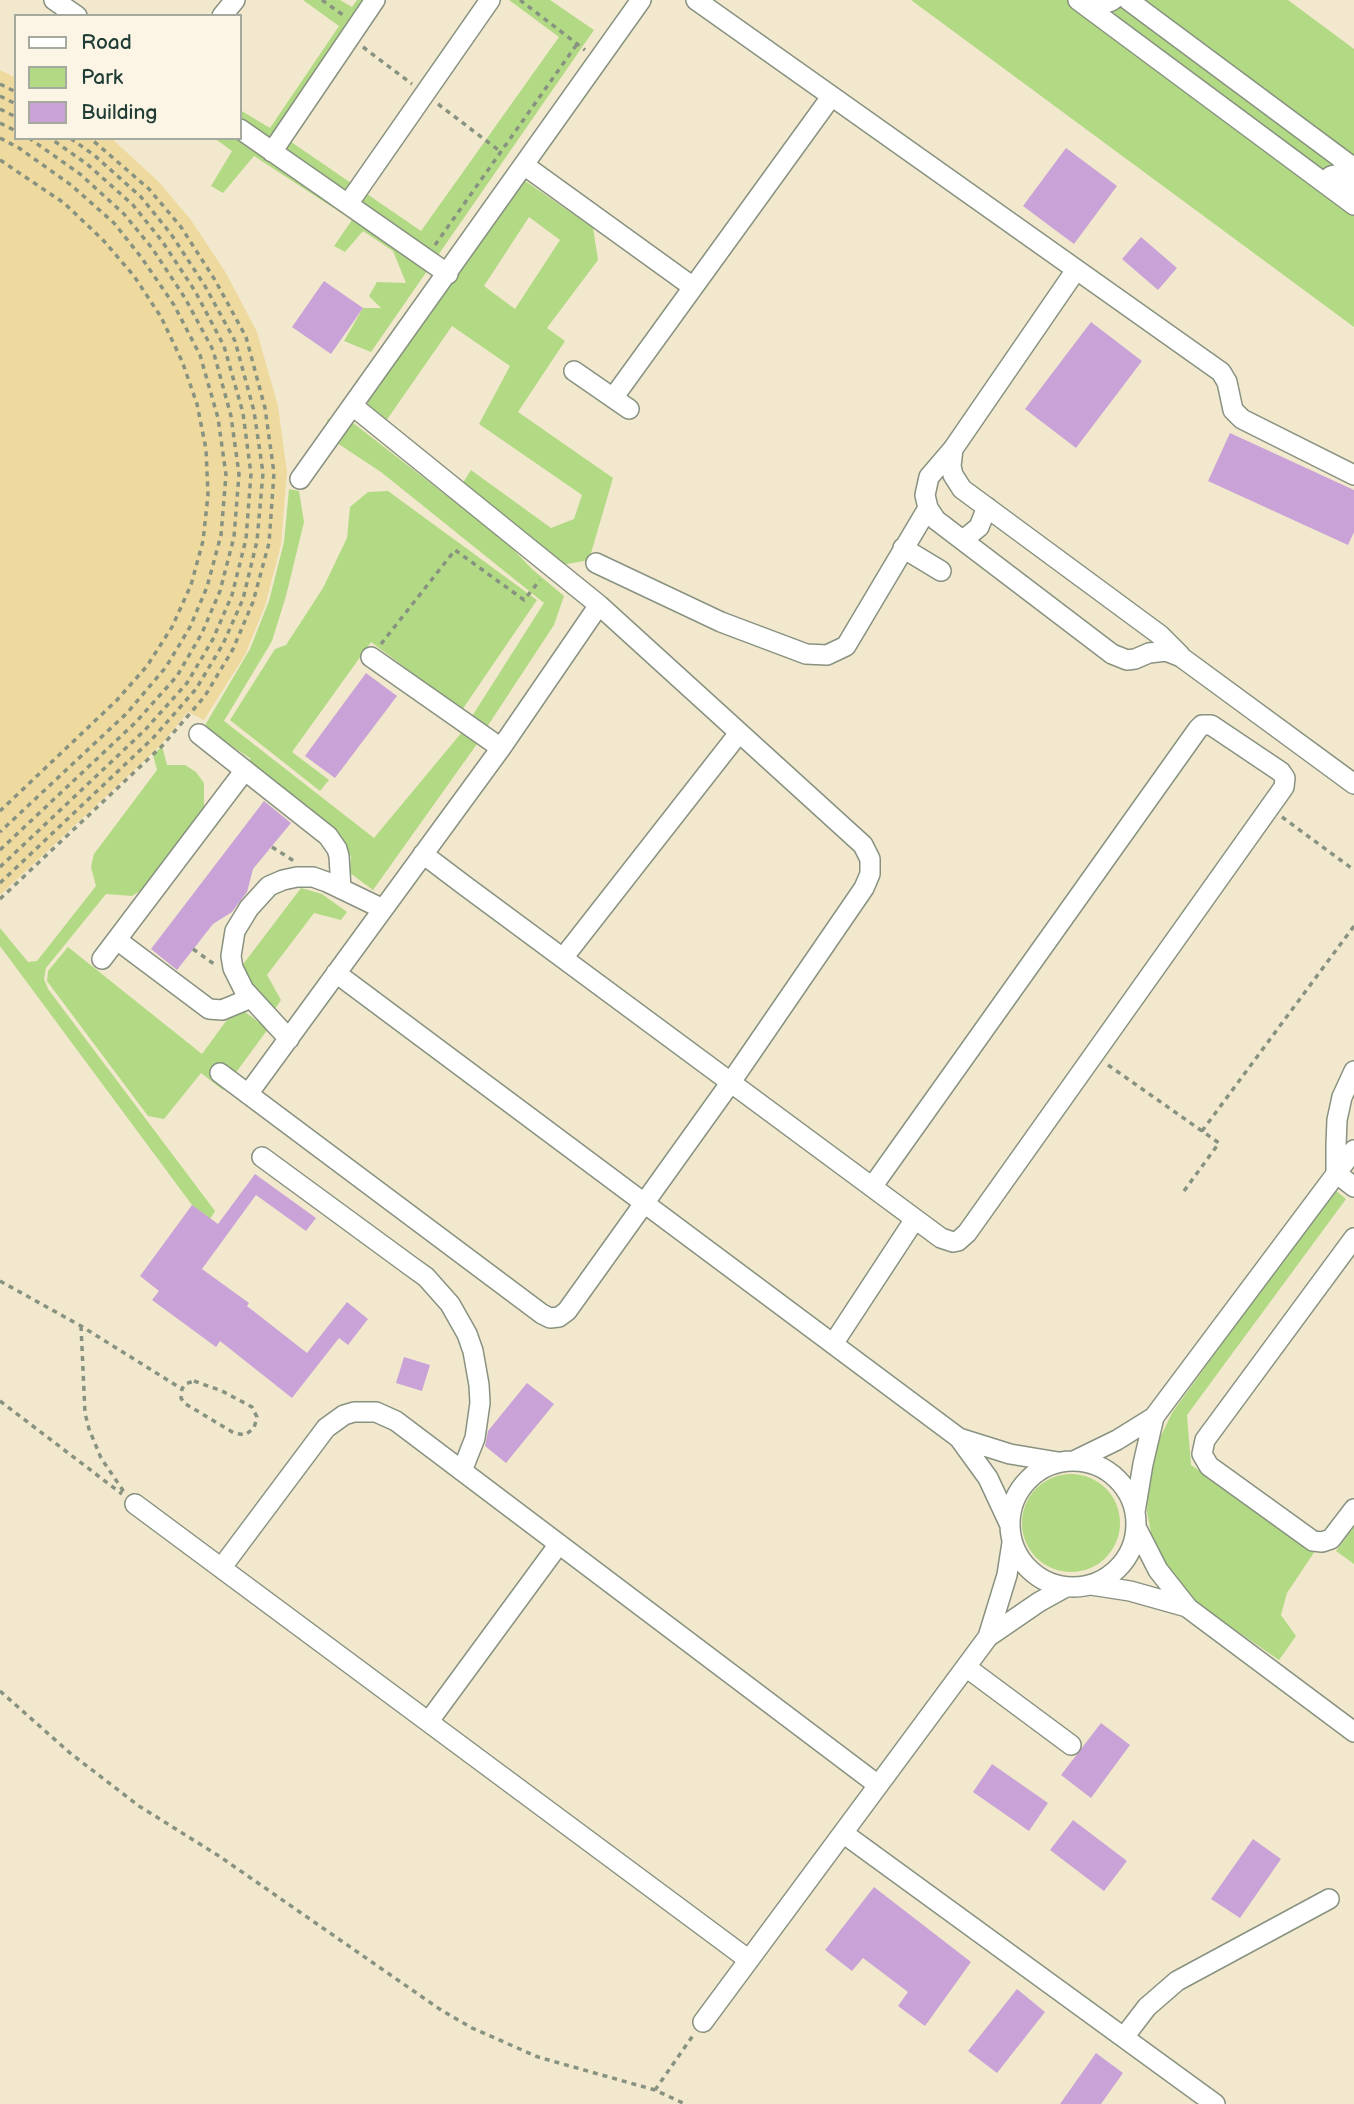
<!DOCTYPE html>
<style>
body{margin:0}
#map{position:relative;width:1354px;height:2104px;overflow:hidden;background:#f2e8cd;font-family:"Balsamiq Sans",sans-serif}
canvas{display:block}
.legend{position:absolute;left:14px;top:14px;width:228px;height:126px;box-sizing:border-box;background:#fcf5e5;border:2px solid #a4ab9e;margin:0;padding:9px 12px;list-style:none;font-size:21px;color:#1f3d34}
.legend li{display:flex;align-items:center;gap:14px;height:35px}
.legend b{width:35px;border:2px solid #a4ab9e}
</style>
<div id="map">
<canvas width="1354" height="2104"></canvas>
<ul class="legend">
<li><b style="height:9px;background:#fff"></b>Road</li>
<li><b style="height:19px;background:#b2da84"></b>Park</li>
<li><b style="height:19px;background:#c9a3d7"></b>Building</li>
</ul>
</div>
<script>
const ctx = document.querySelector('canvas').getContext('2d');
ctx.lineJoin = 'round';
function paint(path, color) { ctx.fillStyle = color; ctx.fill(path, 'evenodd'); }
const shape = rows => new Path2D(rows.map(r => 'M' + r).join(''));
function strokePath(path, color, width, dash) { ctx.strokeStyle = color; ctx.lineWidth = width; ctx.lineCap = dash ? 'butt' : 'round'; ctx.setLineDash(dash || []); ctx.stroke(path); }
const green = shape([
 [303,0,340,0,352,7,357,0,381,0,284,137,421,231,559,37,509,0,550,0,594,30,371,352,344,341,363,308,381,308,369,296,377,282,406,283,393,251,363,231,345,252,334,246,352,220,254,156,223,193,211,186,232,151,214,138,240,138,240,110,270,128,339,26],
 [911,0,1288,0,1354,49,1354,327],
 [521,178,593,228,598,260,547,328,565,341,518,412,613,478,589,560,562,565,461,486,471,470,551,528,574,519,582,495,479,424,510,366,452,326,386,421,371,412,363,390],
 [529,217,560,240,515,309,484,286],
 [339,412,505,541,532,569,564,596,554,625,485,730,469,721,544,603,381,472,331,439,327,420],
 [289,489,299,491,304,522,286,596,272,641,224,721,374,838,462,732,477,744,373,890,350,873,351,856,233,766,251,759,204,727,250,649,269,601,284,542],
 [388,491,537,600,462,710,371,642,292,752,329,780,320,791,230,720,275,649,286,645,323,588,347,538,350,507,368,492],
 [162,746,167,765,185,765,196,772,204,783,204,810,140,891,132,896,106,894,46,968,44,979,48,989,215,1211,210,1219,192,1205,0,946,0,928,28,962,37,961,96,886,91,867,94,854,157,770,153,755],
 [301,888,322,894,347,912,341,920,314,913,267,975,281,1000,275,1009,246,986,241,967],
 [68,947,202,1054,237,1006,268,1029,223,1090,201,1073,164,1119,148,1116,47,981,48,971],
 [1334,1189,1346,1199,1187,1415,1191,1465,1315,1551,1287,1593,1281,1615,1296,1636,1279,1660,1189,1598,1162,1568,1153,1543,1147,1512,1149,1475,1158,1442,1172,1413],
 '1022 1523a49 49 0 1 1 98 0a49 49 0 1 1-98 0Z',
 [1354,1527,1354,1564,1336,1551]
]);
const sand = shape([
 [0,70,16,78,16,138,111,138,158,181,191,220,226,273,257,332,278,406,287,472,281,545,265,606,245,655,204,720,188,712,159,747,0,895]
]);
const building = shape([
 [1066,148,1117,186,1074,244,1023,206],
 [1141,237,1177,268,1158,290,1122,259],
 [324,281,363,308,331,354,292,327],
 [1091,322,1142,361,1076,448,1025,409],
 [1230,433,1354,490,1354,532,1348,545,1208,481],
 [366,673,397,696,335,778,305,756],
 [264,801,291,823,253,869,247,892,232,912,213,924,177,970,151,949],
 [255,1174,316,1218,306,1231,256,1195,202,1269,249,1303,247,1306,307,1353,347,1302,368,1319,348,1345,339,1338,292,1398,220,1341,216,1347,152,1300,159,1291,140,1276,192,1205,218,1224],
 [404,1357,430,1365,422,1391,396,1383],
 [527,1383,554,1404,506,1463,485,1446,488,1431],
 [1101,1723,1130,1745,1091,1798,1061,1775],
 [992,1764,1048,1803,1029,1831,973,1792],
 [1073,1820,1127,1861,1104,1891,1050,1850],
 [1253,1839,1281,1859,1240,1918,1211,1899],
 [874,1887,971,1962,925,2026,898,2006,908,1992,863,1958,852,1971,825,1950],
 [1017,1989,1045,2012,997,2073,968,2051],
 [1096,2053,1123,2073,1101,2104,1060,2104]
]);
const path = shape([
 [322,0,343,15],
 [520,0,585,50],
 [363,47,412,84],
 [0,84,16,92],
 [0,96,16,104],
 [438,104,501,152],
 [0,109,16,117],
 [0,123,16,131],
 [0,138,19,148,71,185,114,223,141,257,174,305,200,355,218,418,226,475,221,535,207,587,190,627,166,667,127,713,0,832],
 [0,160,64,203,103,240,134,276,161,317,182,361,197,404,206,449,208,495,203,541,191,585,172,627,147,666,117,700,0,811],
 [435,245,577,44],
 [381,644,455,550,524,600,540,580],
 [1282,817,1354,870],
 [272,847,294,861],
 [0,850,136,722,177,676,202,633,220,591,234,537,239,474,231,416,213,350,185,298,152,248,124,214,80,174,29,138],
 [0,867,145,730,187,683,213,639,232,595,246,539,251,474,243,413,224,346,195,291,162,241,133,205,87,164,50,138],
 [0,883,153,738,196,689,223,644,243,599,257,541,263,473,254,411,235,341,205,286,171,234,141,197,94,155,70,138],
 [0,899,162,746,205,696,233,649,253,602,269,543,274,473,265,408,246,337,215,280,181,227,149,189,90,138],
 [193,949,214,964],
 [1108,1065,1219,1143,1184,1191],
 [1202,1131,1354,926],
 [0,1281,81,1326,182,1389],
 [81,1326,85,1413,89,1429,101,1458,124,1492],
 [194,1381,222,1391,252,1407,257,1417,254,1428,245,1435,234,1433,184,1403,181,1398,182,1389,185,1384,194,1381],
 [0,1401,122,1494],
 [0,1691,70,1753,139,1806,219,1856,441,2010,472,2028,538,2057,655,2090,685,2104],
 [655,2090,694,2034]
]);
const minor = shape([
 [54,0,77,16],
 [696,0,1221,372,1227,382,1233,410,1242,419,1354,475],
 [1078,0,1354,205],
 [1102,0,1109,2,1113,0],
 [1128,0,1354,168],
 [222,16,235,0],
 [240,129,448,274],
 [272,152,375,0],
 [524,165,693,287],
 [1325,183,1331,176,1339,174,1354,185],
 [348,204,490,0],
 [1076,270,953,449,929,477,925,495,928,508,936,520,1112,654,1127,660,1135,659,1149,653,1166,651,1181,657,1354,784],
 [574,371,629,409],
 [613,398,831,97],
 [953,449,951,466,953,475,962,489,1160,635,1180,655],
 [300,479,641,0],
 [963,540,979,527,987,507],
 [903,548,941,571],
 [596,563,721,622,806,654,827,655,846,646,928,508],
 [371,657,501,748],
 [199,734,328,836,337,849,339,856,341,889],
 [423,854,464,885,941,1238,953,1242,958,1241,967,1233,1284,787,1285,778,1281,772,1211,725,1202,725,1198,729,872,1187],
 [117,940,209,1009,222,1010,251,998],
 [563,958,739,733],
 [102,959,245,770],
 [336,973,959,1438,988,1478,1009,1523],
 [289,1039,244,990,233,968,231,956,235,931,249,908,269,886,283,880,297,877,313,877,327,882,383,909],
 [1354,1071,1342,1097,1337,1120,1336,1145,1336,1173,1354,1187],
 [220,1073,542,1314,550,1318,559,1317,567,1311,731,1082,864,888,870,874,870,859,863,845,599,605,353,406],
 [248,1094,501,748,599,605],
 [262,1157,412,1267,426,1277,450,1304,467,1334,473,1351,479,1385,480,1403,475,1438,462,1471],
 [1354,1238,1205,1440,1202,1454,1209,1466,1313,1541,1322,1542,1331,1539,1354,1509],
 [833,1344,915,1219],
 [959,1438,1010,1454,1058,1462],
 [1076,1460,1117,1440,1154,1417,1354,1150],
 '1010 1524a63 63 0 1 1 126 0a63 63 0 1 1-126 0Z',
 [135,1504,749,1960],
 [1135,1512,1143,1464,1154,1417],
 [1136,1527,1158,1570,1188,1608,1354,1732],
 [222,1567,326,1428,344,1415,354,1412,376,1412,396,1421,878,1785],
 [1091,1585,1130,1591,1187,1607],
 [988,1637,1007,1575,1012,1543],
 [966,1667,1071,1745],
 [429,1721,559,1544],
 [843,1833,1215,2104],
 [703,2022,988,1637,1039,1602,1066,1587],
 [1124,2037,1147,2007,1177,1981,1329,1899]
]);
paint(green, '#b2da84');
paint(sand, '#eeda9e');
paint(building, '#c9a3d7');
strokePath(minor, '#889280', 22);
strokePath(path, '#889280', 3.5, [5, 5]);
strokePath(minor, '#fff', 19);
</script>
